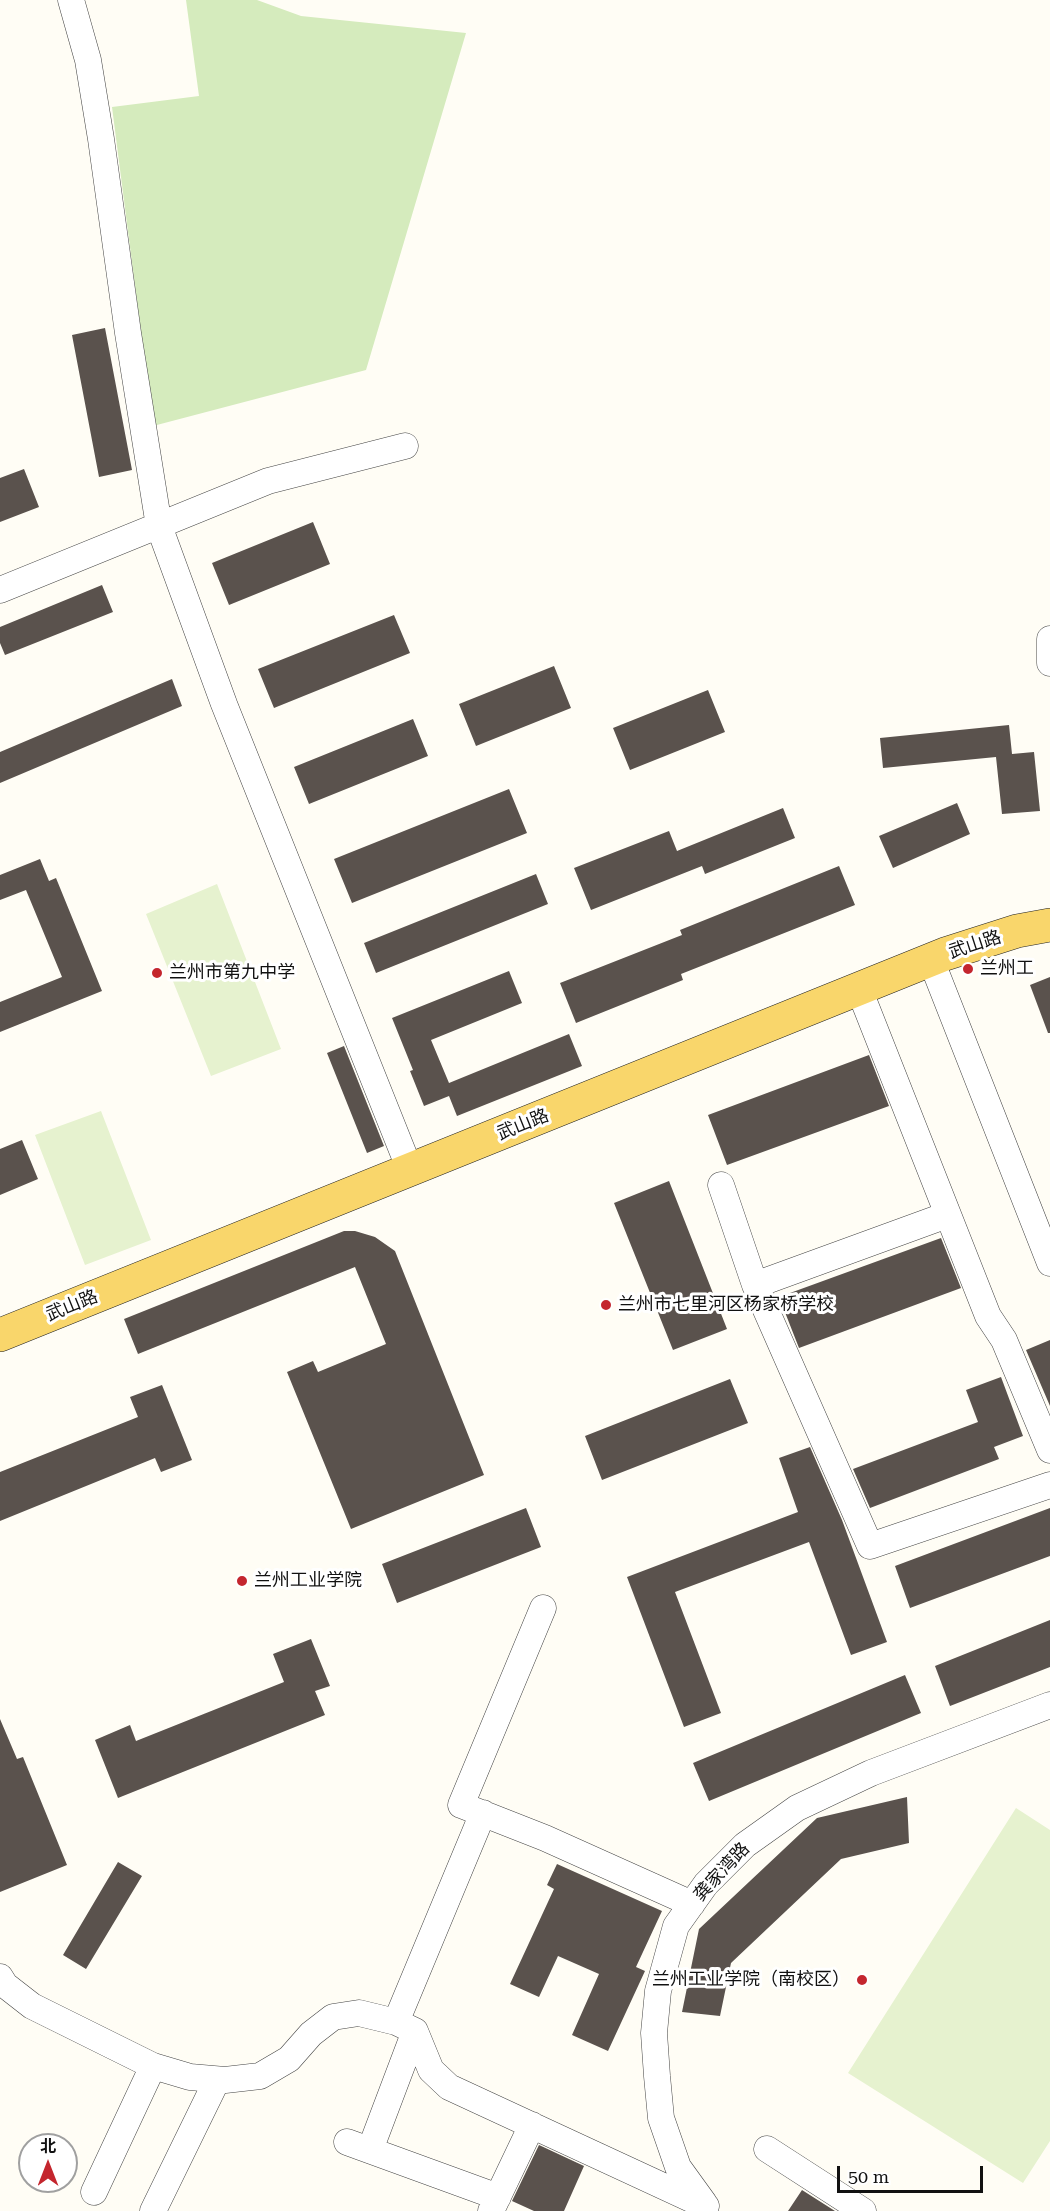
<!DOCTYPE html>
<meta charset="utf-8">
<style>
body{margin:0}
#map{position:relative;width:1050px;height:2211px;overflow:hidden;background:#fffdf5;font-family:"Roboto Serif","Noto Sans SC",serif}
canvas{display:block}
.north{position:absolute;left:18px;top:2133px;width:60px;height:60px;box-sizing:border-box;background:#fff;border:2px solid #a0a0a0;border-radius:50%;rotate:0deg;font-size:16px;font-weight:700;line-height:24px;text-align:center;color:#111}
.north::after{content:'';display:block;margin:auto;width:21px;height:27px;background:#c4262e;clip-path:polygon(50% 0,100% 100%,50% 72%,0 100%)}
.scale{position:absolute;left:837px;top:2166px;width:146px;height:27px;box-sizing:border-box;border:3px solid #111;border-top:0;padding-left:8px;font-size:18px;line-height:21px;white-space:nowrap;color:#111;-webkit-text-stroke:4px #fff;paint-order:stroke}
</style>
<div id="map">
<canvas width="1050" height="2211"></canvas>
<div class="north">北</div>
<div class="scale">50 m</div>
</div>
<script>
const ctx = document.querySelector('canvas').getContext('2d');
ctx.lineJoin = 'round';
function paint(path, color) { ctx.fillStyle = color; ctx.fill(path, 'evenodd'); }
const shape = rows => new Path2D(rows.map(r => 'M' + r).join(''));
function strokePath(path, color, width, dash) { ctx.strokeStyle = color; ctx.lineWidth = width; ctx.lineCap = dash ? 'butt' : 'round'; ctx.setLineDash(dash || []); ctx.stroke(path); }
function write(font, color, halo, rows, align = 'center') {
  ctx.font = font + ' "Roboto Serif","Noto Sans SC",serif'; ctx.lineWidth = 6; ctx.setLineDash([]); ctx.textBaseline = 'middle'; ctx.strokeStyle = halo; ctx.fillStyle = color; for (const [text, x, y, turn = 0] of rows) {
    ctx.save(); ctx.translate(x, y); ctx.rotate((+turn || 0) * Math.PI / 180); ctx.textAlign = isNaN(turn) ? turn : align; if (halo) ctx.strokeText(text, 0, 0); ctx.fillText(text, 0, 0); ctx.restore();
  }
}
const green = shape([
 [186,0,257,0,301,16,466,33,366,370,153,426,112,107,199,96]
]);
const pitch = shape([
 [217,884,281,1049,211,1076,146,914],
 [101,1111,151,1240,85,1265,35,1135],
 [1016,1808,1050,1830,1050,2141,1023,2183,848,2073]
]);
const building = shape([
 [105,328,132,470,99,477,72,335],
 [24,469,39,507,0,522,0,478],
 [313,522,330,564,229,605,212,563],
 [102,585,113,612,5,655,0,643,0,627],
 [394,615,410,653,274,708,258,669],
 [554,666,571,708,476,746,459,704],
 [172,679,182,706,0,783,0,752],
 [708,690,725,732,630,770,613,728],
 [413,719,428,756,309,804,294,767],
 [1009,725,1012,754,1034,752,1040,811,1002,814,996,757,883,768,880,738],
 [509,789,527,833,352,903,334,859],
 [957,803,970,834,893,868,879,836],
 [783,808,795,838,705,874,702,866,591,910,574,868,669,831,677,851],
 [40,859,49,881,56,878,102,991,0,1032,0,1002,62,977,26,890,0,900,0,875],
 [839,866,855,905,681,974,683,980,576,1023,560,983,682,935,680,930],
 [536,874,548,904,376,973,364,943],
 [509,971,522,1003,431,1040,449,1083,569,1034,582,1066,457,1116,449,1096,424,1106,410,1071,413,1070,392,1018],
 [1050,977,1050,1033,1048,1033,1030,985],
 [344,1046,384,1146,367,1153,327,1053],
 [869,1055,889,1106,727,1165,708,1115],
 [22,1140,38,1179,0,1195,0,1149],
 [669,1181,727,1329,673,1350,614,1203],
 [344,1231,355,1231,375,1237,395,1251,484,1475,351,1529,287,1372,313,1361,318,1372,386,1344,355,1267,138,1354,124,1319],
 [941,1238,961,1288,799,1348,779,1297],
 [1050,1340,1050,1406,1026,1350],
 [1001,1377,1023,1436,994,1447,999,1459,870,1508,853,1469,978,1422,966,1390],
 [730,1379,748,1423,602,1480,585,1436],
 [162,1385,192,1460,161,1472,155,1458,0,1521,0,1472,138,1417,130,1397],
 [810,1447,842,1520,887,1642,851,1655,809,1542,675,1592,721,1713,684,1727,627,1577,798,1512,779,1458],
 [526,1508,541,1547,397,1603,382,1564],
 [1050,1508,1050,1556,910,1608,895,1566],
 [1050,1620,1050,1667,950,1706,935,1666],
 [311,1639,330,1686,315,1691,325,1715,118,1798,95,1740,130,1725,136,1741,284,1682,273,1654],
 [905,1675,921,1713,709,1801,693,1763],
 [0,1719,17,1759,23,1757,67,1865,0,1892],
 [907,1797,909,1843,841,1859,731,1963,720,2016,682,2012,699,1929,817,1818],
 [118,1862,142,1876,86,1969,63,1955],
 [557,1864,662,1911,636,1967,645,1971,608,2051,572,2035,599,1974,558,1956,539,1997,510,1984,554,1889,547,1885],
 [539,2145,584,2166,564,2211,534,2211,512,2201],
 [802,2190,835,2211,788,2211]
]);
const minor = shape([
 [71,0,88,60,101,139,128,333,159,526,224,704,410,1170],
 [0,590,268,481,405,446],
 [1050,639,1050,663],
 [931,960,1050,1263],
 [859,989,988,1316,1004,1340,1050,1450],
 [721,1185,755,1285,947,1215],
 [755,1285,870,1546,1050,1485],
 [543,1608,461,1805,545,1838,692,1904],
 [0,1977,5,1985,32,2006,153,2066,190,2077,225,2080,260,2076,289,2059,311,2034,333,2017,359,2013,396,2022,415,2031,431,2070,449,2087,706,2206],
 [396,2022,483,1813],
 [347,2142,498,2197],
 [767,2149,863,2211],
 [370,2150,415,2031],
 [94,2192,153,2066],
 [704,2203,678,2167,661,2118,657,2076,654,2033,658,1991,676,1926,706,1884,745,1845,797,1808,871,1773,1050,1705],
 [153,2211,217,2080],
 [491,2211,532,2125]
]);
const major = shape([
 [0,1335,945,954,1017,931,1050,925]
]);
const markers = [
 [968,969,6,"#c4262e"],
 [157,973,6,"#c4262e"],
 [606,1305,6,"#c4262e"],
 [242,1581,6,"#c4262e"],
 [862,1980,6,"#c4262e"]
];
const streetNames = [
 ["武山路",975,945,-18],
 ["武山路",523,1125,-22],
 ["武山路",72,1306,-22],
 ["龚家湾路",722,1872,-47]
];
const poiNames = [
 ["兰州工",980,969],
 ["兰州市第九中学",169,973],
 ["兰州市七里河区杨家桥学校",618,1305],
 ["兰州工业学院",254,1581],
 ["兰州工业学院（南校区）",850,1980,"right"]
];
paint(green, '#d5ebbd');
paint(pitch, '#e6f2cf');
paint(building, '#5a524d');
strokePath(minor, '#444', 27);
strokePath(major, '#222', 34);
strokePath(minor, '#fff', 26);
strokePath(major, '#f9d66b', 33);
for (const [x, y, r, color] of markers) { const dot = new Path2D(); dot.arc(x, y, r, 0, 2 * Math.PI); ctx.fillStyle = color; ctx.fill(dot); strokePath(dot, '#fff', 2); }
write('18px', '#111', '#fff', streetNames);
write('18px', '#111', '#fff', poiNames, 'left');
</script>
